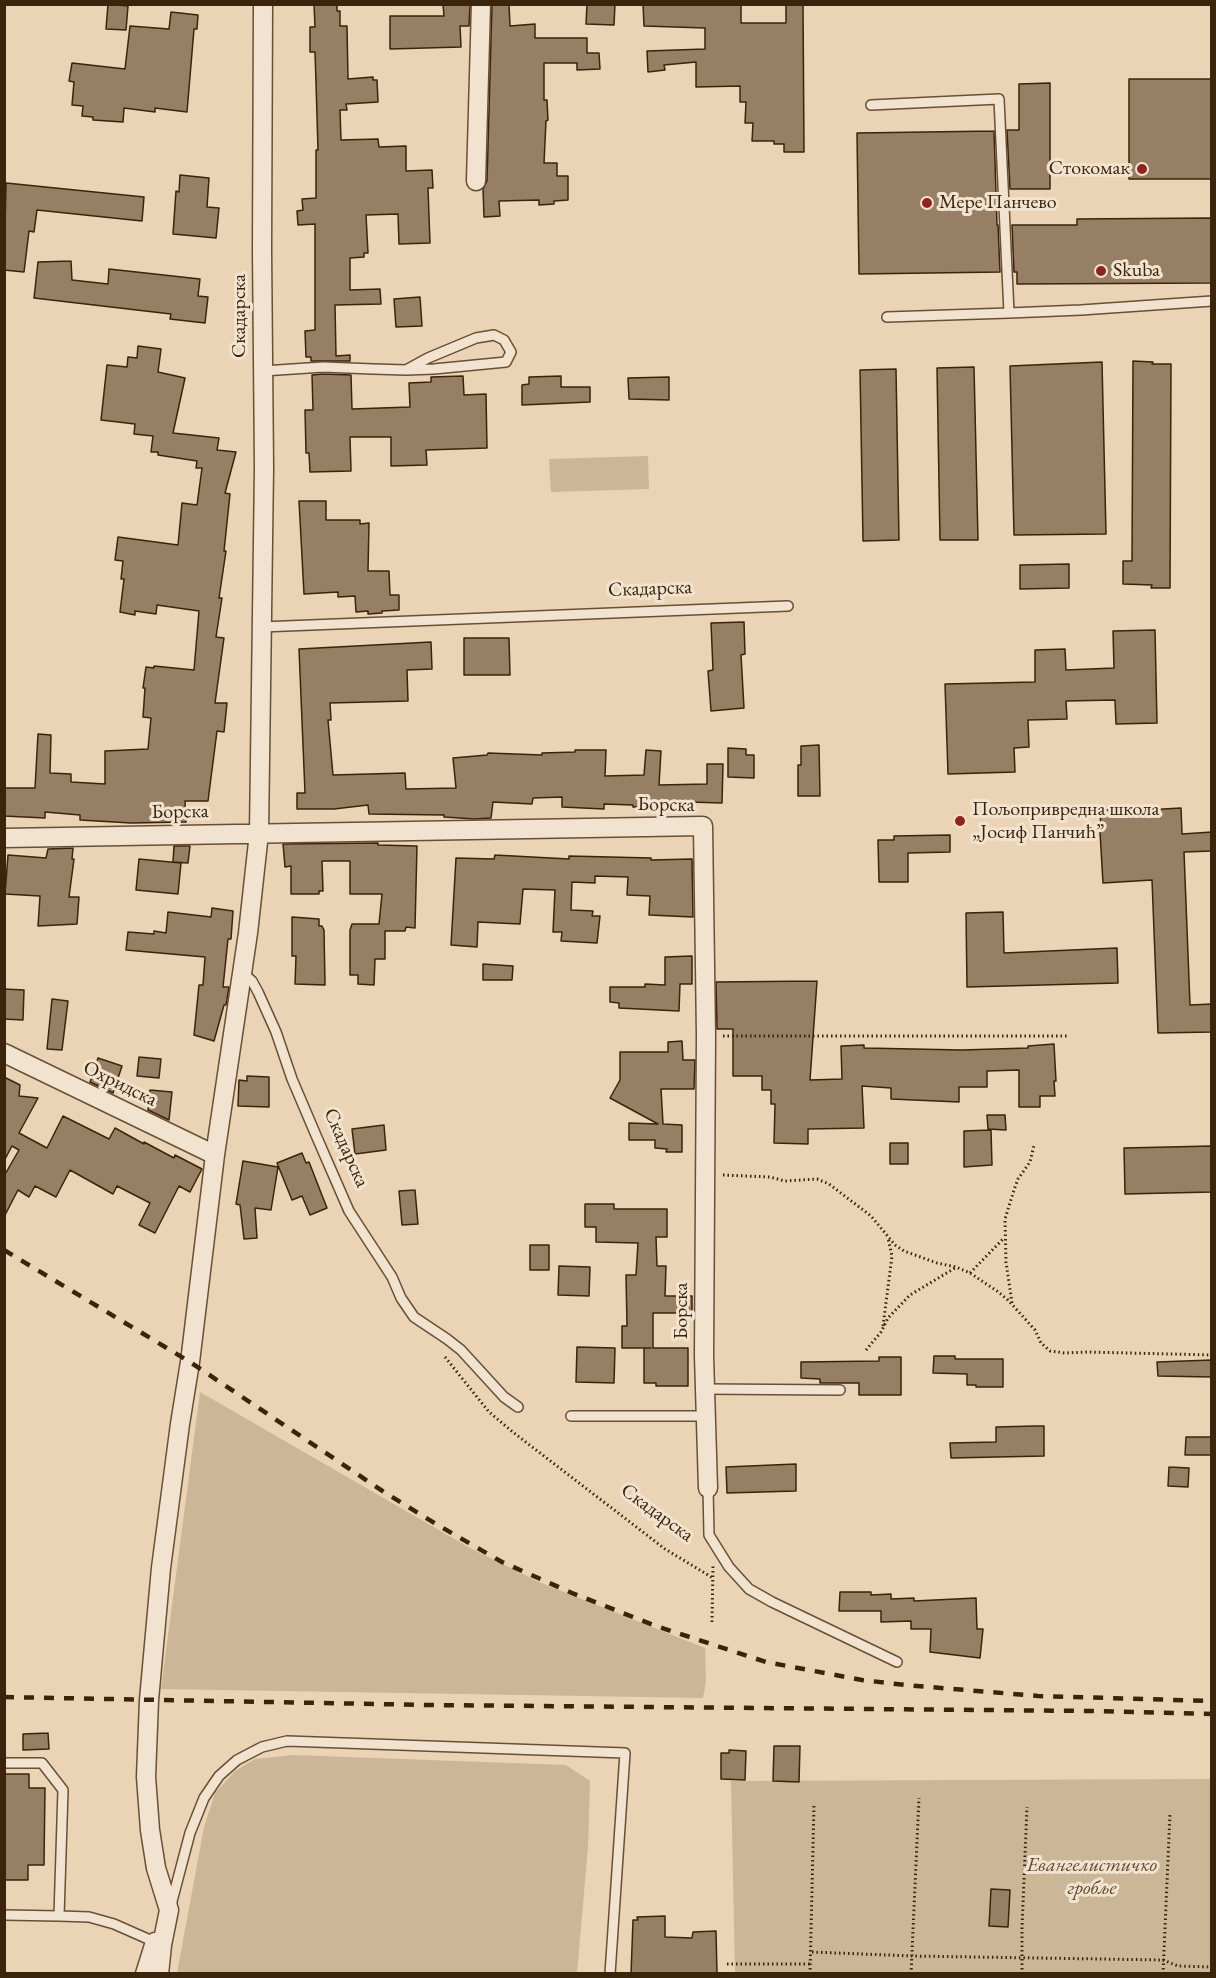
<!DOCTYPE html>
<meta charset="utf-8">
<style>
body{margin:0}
#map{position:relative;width:1216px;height:1978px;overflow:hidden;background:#ead4b5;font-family:"EB Garamond",serif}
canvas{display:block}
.frame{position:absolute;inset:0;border:6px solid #3c230c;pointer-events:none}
</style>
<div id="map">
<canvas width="1216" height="1978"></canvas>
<div class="frame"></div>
</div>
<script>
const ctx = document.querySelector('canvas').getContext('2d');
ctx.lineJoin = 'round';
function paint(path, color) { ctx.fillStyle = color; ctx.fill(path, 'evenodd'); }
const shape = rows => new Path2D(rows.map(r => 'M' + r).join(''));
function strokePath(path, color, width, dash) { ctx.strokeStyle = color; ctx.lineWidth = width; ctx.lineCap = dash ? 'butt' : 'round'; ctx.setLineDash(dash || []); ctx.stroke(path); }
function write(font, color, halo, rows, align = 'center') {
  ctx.font = font + ' "EB Garamond",serif'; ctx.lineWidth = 6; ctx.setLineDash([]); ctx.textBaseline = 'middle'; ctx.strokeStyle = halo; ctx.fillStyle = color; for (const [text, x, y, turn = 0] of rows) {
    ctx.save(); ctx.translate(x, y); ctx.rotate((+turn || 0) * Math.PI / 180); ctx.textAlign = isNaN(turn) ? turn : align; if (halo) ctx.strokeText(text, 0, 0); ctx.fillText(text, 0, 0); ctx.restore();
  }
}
const green = shape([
 [648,456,649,489,551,492,549,459],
 [200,1392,470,1548,539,1582,705,1648,706,1682,703,1698,161,1689],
 [293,1755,566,1765,590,1781,588,1847,577,1973,177,1973,204,1827,215,1793,235,1771,255,1759],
 [1211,1779,1211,1973,735,1973,731,1781]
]);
const building = shape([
 [108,4,128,6,126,30,106,29,108,4],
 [314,4,337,4,337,11,340,11,340,26,347,26,348,79,373,77,373,80,377,80,378,102,346,104,347,110,340,110,341,140,378,139,379,147,406,146,406,171,432,170,433,188,428,188,430,243,399,244,398,214,366,215,368,253,364,253,364,257,350,258,350,290,380,289,381,304,335,305,336,356,350,355,350,361,311,361,311,357,306,357,305,331,315,330,315,224,298,225,297,211,303,210,302,199,316,198,316,150,318,150,316,83,315,52,310,52,310,27,315,27,314,4],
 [443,4,470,4,469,26,460,26,461,47,390,49,390,16,444,16,443,4],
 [492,4,509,4,510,26,535,24,535,38,587,38,587,53,599,53,600,69,577,70,577,63,544,63,544,100,547,100,548,120,546,121,544,163,557,163,557,176,568,176,568,200,554,201,554,204,539,205,539,200,499,201,500,216,484,217,483,189,487,181,492,4],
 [587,4,615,4,614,25,586,24,587,4],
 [643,4,741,4,741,23,786,23,786,4,803,4,804,152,784,152,784,144,774,144,774,141,752,141,753,123,745,123,746,102,740,102,740,86,696,87,696,62,664,65,665,70,648,72,647,51,705,49,705,28,644,26,643,4],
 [171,12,198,15,197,29,194,29,187,112,155,108,155,112,124,108,123,122,93,120,93,117,82,116,83,106,72,105,74,82,69,81,72,63,125,69,130,26,169,29,171,12],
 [1129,79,1212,79,1212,179,1129,179,1129,79],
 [1050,83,1050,189,1010,189,1007,130,1019,130,1019,84,1050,83],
 [994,131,997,225,998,225,1000,272,859,274,857,133,994,131],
 [180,175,209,178,207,207,219,208,216,238,173,234,176,191,179,192,180,175],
 [6,183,144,197,142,221,37,210,34,232,29,231,24,272,4,270,6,183],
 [1212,218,1212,283,1017,284,1017,272,1014,272,1012,225,1077,225,1077,219,1212,218],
 [71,261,72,280,108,284,109,269,200,279,198,296,208,297,205,323,170,319,171,314,34,298,38,262,71,261],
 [420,297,422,326,396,327,394,299,420,297],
 [138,346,161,349,158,372,185,378,173,433,219,438,217,450,236,452,225,493,230,494,224,551,226,551,219,598,222,598,216,637,224,638,215,703,227,703,224,732,217,731,208,801,185,801,186,822,131,823,80,820,80,815,45,812,45,818,4,816,4,788,35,788,38,734,51,735,50,773,71,774,71,782,105,784,105,751,148,749,151,718,143,717,145,688,143,688,146,667,154,668,154,666,194,670,199,611,157,605,156,614,135,611,135,615,120,612,124,579,121,579,123,561,115,560,118,537,178,545,182,503,197,505,202,468,196,468,197,461,158,455,158,452,151,452,153,436,134,434,135,424,101,420,107,365,127,367,128,357,137,358,138,346],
 [1133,361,1153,362,1152,364,1171,364,1170,588,1151,588,1152,585,1123,584,1123,561,1132,561,1133,361],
 [1102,362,1106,534,1014,535,1010,366,1102,362],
 [974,367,978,540,940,540,937,368,974,367],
 [896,369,899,540,863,541,860,370,896,369],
 [323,374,351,375,352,409,410,407,409,383,431,382,431,377,463,376,464,395,486,394,487,448,426,450,427,465,391,466,391,437,350,437,351,471,310,472,309,453,306,453,305,410,313,410,312,375,323,374],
 [561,376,561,387,590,387,590,402,522,405,522,385,529,384,529,377,561,376],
 [669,377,669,400,629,399,628,378,669,377],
 [299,501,326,501,326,520,360,520,360,524,369,523,368,571,389,571,390,595,399,595,399,610,382,611,382,613,368,614,368,611,356,612,355,596,338,597,338,592,304,594,299,501],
 [1069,564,1069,588,1020,589,1020,565,1069,564],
 [744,622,745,654,741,655,744,708,711,711,708,671,713,670,711,623,744,622],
 [1155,630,1157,723,1116,724,1115,700,1066,701,1067,719,1028,720,1029,747,1014,748,1015,772,948,774,945,684,1035,682,1035,650,1065,649,1066,670,1114,668,1113,631,1155,630],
 [464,638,509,638,510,675,464,675,464,638],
 [431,642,432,669,407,670,408,701,330,703,331,720,328,720,333,775,405,773,406,789,456,788,453,758,487,755,488,753,542,755,542,753,575,752,575,750,606,750,605,776,644,775,646,750,661,751,659,785,707,784,707,764,723,764,722,803,689,802,689,806,633,807,633,805,604,804,604,809,562,807,562,797,533,798,532,804,493,802,491,818,475,819,444,817,444,815,369,814,368,805,334,809,297,809,297,793,305,793,299,649,431,642],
 [819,745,820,796,798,796,798,765,801,765,801,746,819,745],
 [728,748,746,749,746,755,754,755,754,778,728,777,728,748],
 [1146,808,1146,810,1181,808,1182,834,1212,832,1212,851,1184,852,1190,1005,1212,1004,1212,1032,1158,1033,1152,880,1103,883,1100,832,1101,832,1100,810,1146,808],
 [950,835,950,852,908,853,908,882,879,882,878,840,894,840,894,836,950,835],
 [378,843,378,845,417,846,415,928,406,927,405,931,385,931,385,959,375,959,374,985,358,984,358,975,350,975,350,930,352,924,379,924,382,894,350,894,350,861,322,861,323,891,319,891,319,894,291,894,291,866,285,867,283,844,378,843],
 [174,846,190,846,188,863,173,862,174,846],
 [73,848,72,859,74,859,69,897,79,897,77,924,38,926,40,896,5,894,8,855,46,858,48,849,73,848],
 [495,855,569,859,569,856,651,858,651,860,692,859,693,917,649,915,650,896,627,895,628,877,595,876,595,883,572,882,571,910,593,911,592,916,600,916,597,943,561,941,562,932,553,932,555,890,523,889,520,924,478,922,477,947,451,945,456,858,494,859,495,855],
 [139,859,181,863,178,894,136,890,139,859],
 [212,908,233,911,231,939,228,939,223,987,229,987,226,1005,224,1005,214,1041,194,1035,199,985,203,985,205,957,126,950,128,932,154,934,154,931,166,933,168,912,211,917,212,908],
 [1003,912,1004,953,1117,948,1118,983,967,987,966,913,1003,912],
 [292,917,319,919,319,926,322,926,324,930,325,985,295,984,296,956,292,956,292,917],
 [692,956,692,984,680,984,679,1011,619,1008,619,1003,610,1002,610,987,645,987,645,984,665,985,665,957,692,956],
 [483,964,513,966,512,980,483,980,483,964],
 [817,981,810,1080,842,1079,841,1046,864,1045,864,1048,962,1050,1028,1048,1028,1046,1054,1044,1056,1081,1054,1081,1055,1096,1040,1096,1040,1107,1019,1107,1019,1070,987,1071,987,1087,959,1087,959,1102,891,1099,891,1088,862,1086,864,1128,808,1129,808,1144,774,1143,775,1104,771,1104,771,1090,762,1090,762,1076,733,1076,733,1029,717,1029,716,982,817,981],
 [4,989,24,990,23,1020,4,1019,4,989],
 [52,999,68,1001,62,1050,47,1049,52,999],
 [682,1041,683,1060,695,1060,694,1089,661,1089,663,1124,682,1125,682,1152,666,1152,667,1149,655,1148,655,1140,629,1140,629,1123,658,1124,610,1098,620,1080,620,1052,668,1052,668,1042,682,1041],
 [139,1057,161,1059,159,1078,137,1076,139,1057],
 [98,1058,122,1066,113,1093,90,1082,98,1058],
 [247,1076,269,1077,269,1107,238,1106,239,1080,247,1081,247,1076],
 [4,1077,20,1085,19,1096,38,1098,19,1133,47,1148,63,1116,109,1139,115,1128,144,1144,144,1142,174,1158,175,1155,202,1169,190,1192,179,1186,155,1233,139,1225,150,1203,117,1186,113,1194,70,1170,56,1197,35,1186,29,1197,18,1190,4,1217,4,1176,19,1150,12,1146,4,1161,4,1077],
 [150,1090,172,1092,169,1120,148,1110,150,1090],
 [987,1115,1005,1115,1006,1130,988,1129,987,1115],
 [384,1125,386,1150,355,1154,352,1129,384,1125],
 [991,1130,992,1165,964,1167,964,1131,991,1130],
 [890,1143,908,1143,908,1164,890,1164,890,1143],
 [1212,1146,1212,1192,1125,1194,1124,1148,1212,1146],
 [302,1153,306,1163,309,1162,327,1208,310,1215,302,1196,292,1200,277,1163,302,1153],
 [243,1161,278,1167,271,1210,255,1208,257,1238,244,1239,240,1205,236,1204,243,1161],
 [415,1190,418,1224,402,1225,399,1191,415,1190],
 [585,1204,614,1204,614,1209,667,1209,667,1237,656,1237,657,1266,666,1266,665,1296,692,1296,692,1313,653,1313,653,1348,688,1348,688,1386,656,1386,656,1383,644,1383,644,1348,651,1348,622,1348,622,1326,627,1326,626,1275,636,1275,638,1243,596,1242,596,1227,585,1227,585,1204],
 [530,1245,549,1245,549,1270,530,1270,530,1245],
 [559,1266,590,1267,589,1296,558,1295,559,1266],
 [577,1347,615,1348,614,1383,576,1382,577,1347],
 [934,1356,955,1356,955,1359,1003,1359,1003,1387,976,1387,976,1385,967,1385,967,1374,933,1373,934,1356],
 [879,1357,901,1357,901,1395,859,1395,859,1383,820,1383,820,1379,801,1378,801,1362,879,1361,879,1357],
 [1212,1360,1212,1377,1158,1376,1157,1362,1212,1360],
 [1035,1426,1044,1426,1044,1456,951,1458,950,1443,996,1442,996,1427,1035,1426],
 [1186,1437,1212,1437,1212,1455,1185,1455,1186,1437],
 [796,1464,796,1491,727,1493,726,1467,796,1464],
 [1169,1467,1189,1468,1188,1487,1168,1486,1169,1467],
 [840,1592,871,1592,871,1595,891,1594,891,1599,914,1598,914,1601,976,1598,977,1629,983,1629,980,1658,930,1652,931,1629,911,1629,911,1621,881,1622,881,1611,839,1611,840,1592],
 [48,1733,49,1749,23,1750,23,1734,48,1733],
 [774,1746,800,1746,799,1782,773,1781,774,1746],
 [729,1750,746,1751,745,1780,721,1779,721,1753,729,1753,729,1750],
 [4,1774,29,1774,29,1788,45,1788,44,1865,28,1865,28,1880,4,1880,4,1774],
 [991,1889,1010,1890,1008,1927,989,1926,991,1889],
 [665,1916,665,1937,692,1938,693,1932,716,1931,717,1974,631,1974,633,1920,638,1920,637,1917,665,1916]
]);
const path = shape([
 [723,1036,1067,1036],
 [723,1175,770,1177,785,1181,817,1179,829,1184,871,1216,895,1245,904,1251,937,1263,956,1267,970,1273,997,1291,1008,1300,1035,1330,1041,1343,1050,1351,1065,1353,1087,1352,1212,1355],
 [970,1273,1004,1238],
 [1012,1303,1006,1262,1005,1219,1014,1190,1018,1179,1030,1162,1034,1145],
 [883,1326,892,1256,888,1238],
 [866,1350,881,1332,888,1318,910,1295,955,1268],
 [445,1357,489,1412,514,1433,665,1549,713,1578],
 [712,1622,713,1566],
 [812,1952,912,1956,1163,1960,1178,1966,1212,1967],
 [727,1964,811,1964],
 [810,1974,814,1804],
 [911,1974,919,1798],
 [1022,1974,1022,1928,1027,1807],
 [1163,1974,1170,1814]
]);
const service = shape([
 [871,105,999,99,1009,313,887,317],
 [1009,313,1081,310,1212,301],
 [263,371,323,367,373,369,406,370,434,369,506,362,511,352,504,340,494,335,476,338,428,358,406,370],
 [261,627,788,606],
 [243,973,252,981,258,992,276,1032,292,1079,315,1133,349,1211,392,1277,401,1298,414,1317,447,1339,461,1350,504,1397,518,1407],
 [704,1389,840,1390],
 [571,1416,705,1416],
 [708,1488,709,1535,729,1567,749,1589,772,1602,897,1662],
 [4,1763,42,1763,63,1790,59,1916,4,1915],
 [171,1905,190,1833,204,1798,219,1776,237,1760,262,1747,287,1741,625,1753,610,1974],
 [59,1916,89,1917,114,1924,157,1943]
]);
const minor = shape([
 [476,181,481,4],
 [4,838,703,826,706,1036,704,1356,708,1488],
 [4,1053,215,1155],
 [145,1974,155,1942],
 [159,1974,162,1945,169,1910,156,1868,150,1830,146,1777,149,1700,161,1568,180,1424,190,1362,215,1155,248,933,259,833,264,468,262,250,263,4]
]);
const rail = shape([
 [4,1250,190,1362,384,1492,436,1524,502,1562,572,1593,656,1626,766,1662,862,1680,905,1685,1038,1696,1212,1701],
 [4,1697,428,1705,1091,1711,1212,1714]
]);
const markers = [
 [1142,169,6,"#8f2418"],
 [927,203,6,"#8f2418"],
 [1101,271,6,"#8f2418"],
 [960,821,6,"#8f2418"]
];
const poiNames = [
 ["Стокомак",1130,169,"right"],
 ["Мере Панчево",939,203],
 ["Skuba",1113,271],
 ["Пољопривредна школа",972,810],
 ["„Јосиф Панчић”",972,833]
];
const streetNames = [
 ["Скадарска",240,316,-90],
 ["Скадарска",650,589,-2],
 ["Борска",666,805,1],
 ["Борска",180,812,-1],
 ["Охридска",120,1084,26],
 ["Скадарска",346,1148,66],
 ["Борска",682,1311,-90],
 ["Скадарска",657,1513,36]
];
const parkNames = [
 ["Евангелистичко",1092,1866],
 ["гробље",1092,1889]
];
paint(green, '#ccb698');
paint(building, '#967f64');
strokePath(building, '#3c230c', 1.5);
strokePath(service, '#684f36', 12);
strokePath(minor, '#684f36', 21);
strokePath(path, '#3c230c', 3, [1.5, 3]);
strokePath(service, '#f1e3cf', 9);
strokePath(minor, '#f1e3cf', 18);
strokePath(rail, '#3c230c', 4.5, [10, 10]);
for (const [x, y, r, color] of markers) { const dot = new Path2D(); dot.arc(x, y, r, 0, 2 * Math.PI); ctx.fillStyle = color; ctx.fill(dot); strokePath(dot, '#f1e3cf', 2); }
write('20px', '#3c230c', '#f1e3cf', poiNames, 'left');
write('20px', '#3c230c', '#f1e3cf', streetNames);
write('italic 20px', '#60482f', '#f1e3cf', parkNames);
</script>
